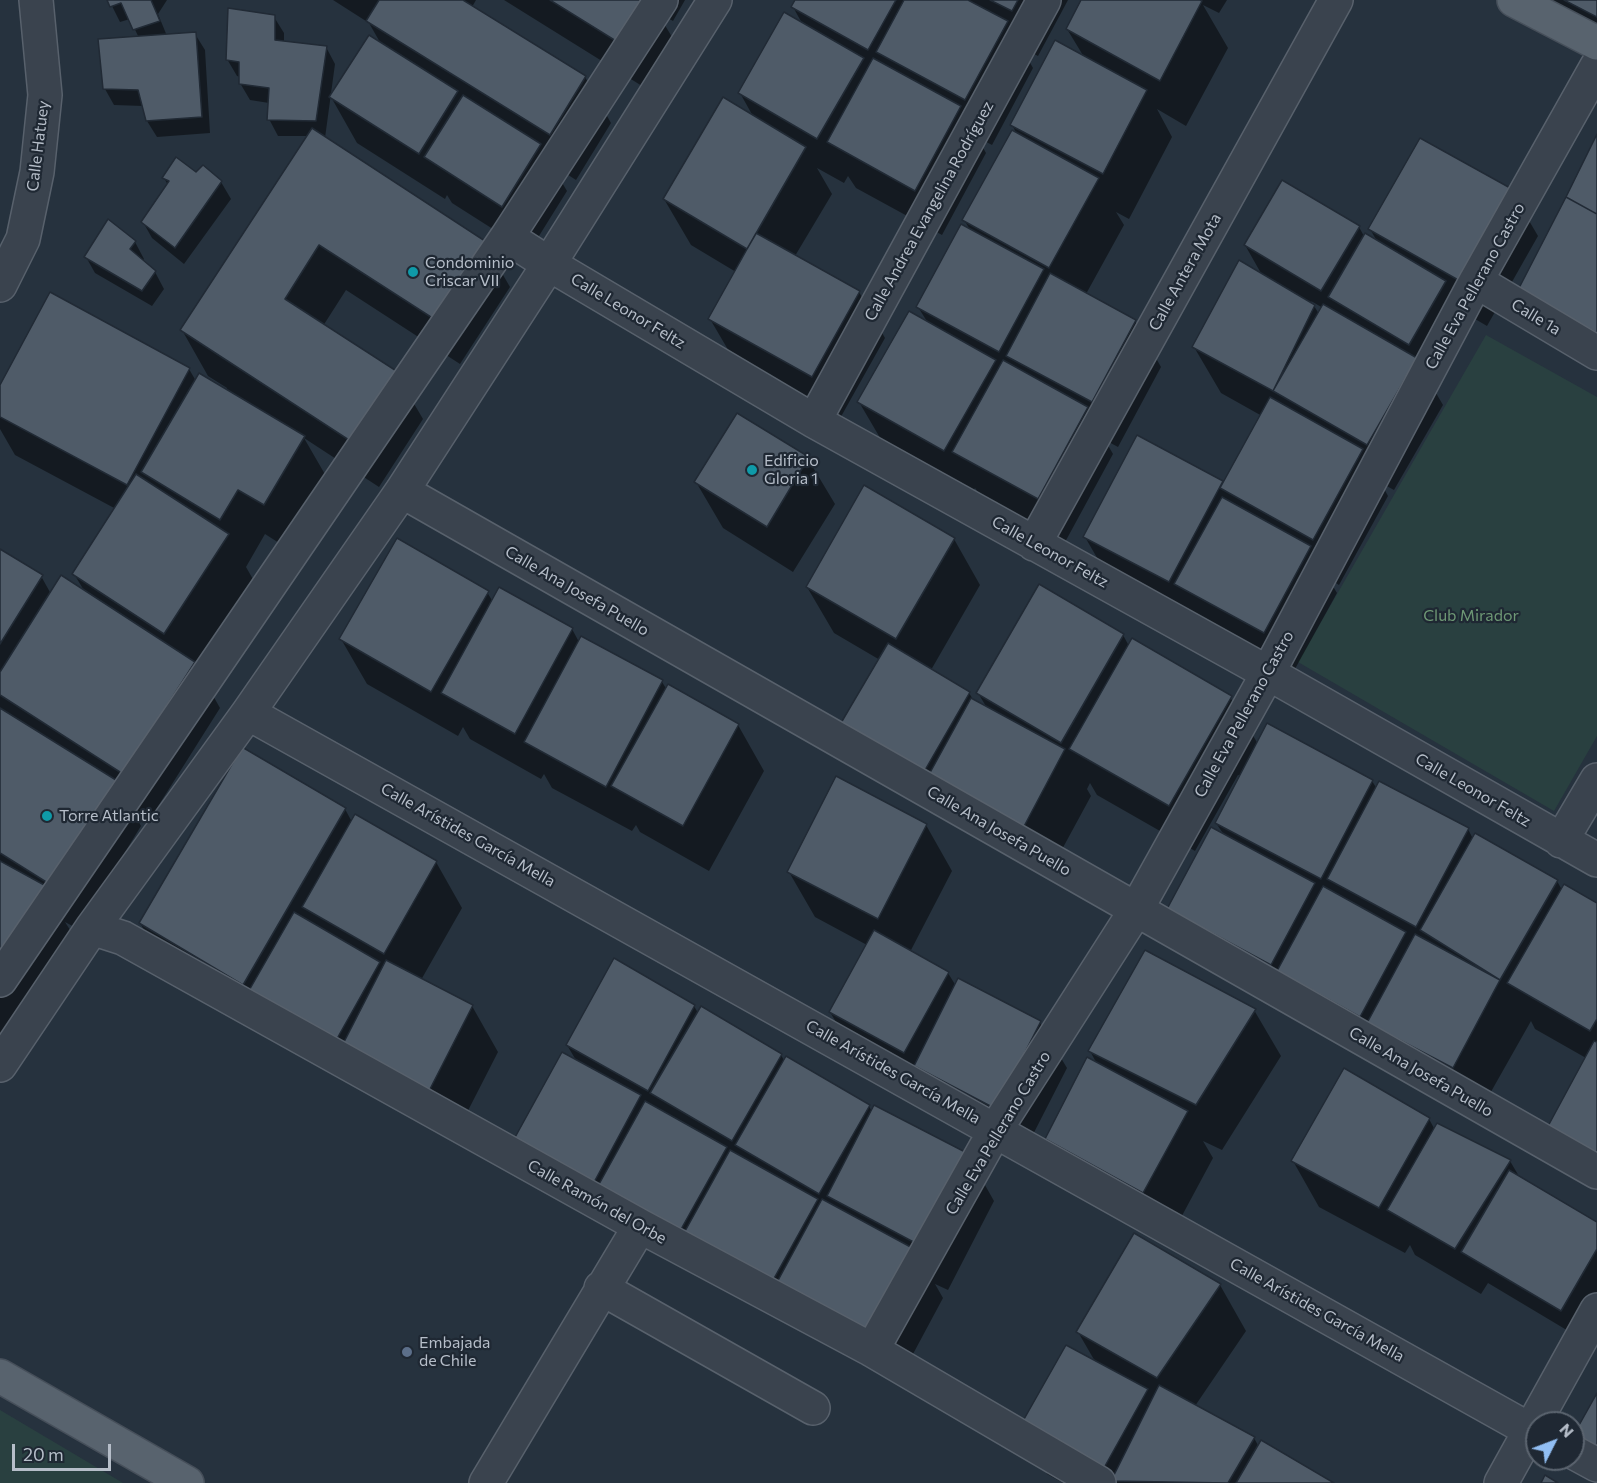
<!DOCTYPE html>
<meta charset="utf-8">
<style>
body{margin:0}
#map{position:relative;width:1597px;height:1483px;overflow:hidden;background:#26323e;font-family:Commissioner,sans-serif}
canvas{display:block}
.north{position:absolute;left:1525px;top:1411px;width:60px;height:60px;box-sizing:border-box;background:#1f2833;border:2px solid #5b646f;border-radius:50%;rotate:48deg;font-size:16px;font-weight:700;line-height:24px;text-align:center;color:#b6bec9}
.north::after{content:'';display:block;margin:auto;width:21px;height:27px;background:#91bef3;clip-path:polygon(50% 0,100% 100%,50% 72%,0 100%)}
.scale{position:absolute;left:12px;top:1444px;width:99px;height:27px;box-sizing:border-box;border:3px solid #b6bec9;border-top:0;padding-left:8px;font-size:18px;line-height:21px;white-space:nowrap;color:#b6bec9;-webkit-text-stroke:4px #1f2833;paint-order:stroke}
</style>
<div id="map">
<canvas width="1597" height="1483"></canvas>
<div class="north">N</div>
<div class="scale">20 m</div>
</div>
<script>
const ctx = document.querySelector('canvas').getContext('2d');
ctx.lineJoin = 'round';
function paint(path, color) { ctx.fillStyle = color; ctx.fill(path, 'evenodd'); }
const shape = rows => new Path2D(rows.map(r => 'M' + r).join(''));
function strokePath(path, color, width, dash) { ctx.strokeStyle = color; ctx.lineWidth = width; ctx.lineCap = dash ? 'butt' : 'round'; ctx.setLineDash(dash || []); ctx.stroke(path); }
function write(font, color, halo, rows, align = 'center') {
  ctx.font = font + ' Commissioner,sans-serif'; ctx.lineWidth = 4.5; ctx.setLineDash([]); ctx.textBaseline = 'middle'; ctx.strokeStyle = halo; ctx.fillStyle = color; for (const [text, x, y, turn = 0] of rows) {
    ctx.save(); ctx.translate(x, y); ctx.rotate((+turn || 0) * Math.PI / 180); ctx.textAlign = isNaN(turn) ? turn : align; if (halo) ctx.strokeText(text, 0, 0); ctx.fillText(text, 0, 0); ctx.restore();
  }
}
const green = shape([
 [1486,335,1597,397,1597,736,1554,811,1298,662],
 [0,1410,123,1483,0,1483]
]);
const shadow = shape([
 [109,0,167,0,158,14,167,36,195,34,205,50,210,133,157,137,147,121,143,106,114,105,105,89,139,38,130,19,120,22],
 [333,0,476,0,472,7,585,77,611,123,576,180,551,164,567,191,529,252,452,203,447,195,445,199,357,143,331,97,381,44,369,23],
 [504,0,685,0,673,21,657,12,672,37,642,86],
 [797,0,1068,0,1038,56,1021,47,1033,68,992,145,977,137,986,153,942,235,856,188,848,176,844,183,817,168,832,194,795,256,859,292,885,338,838,422,737,365,710,319,736,272,691,245,664,199,754,118,740,93,803,25,793,7],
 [1082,0,1227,0,1219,13,1203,5,1228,48,1186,126,1157,109,1172,137,1129,219,1116,212,1124,225,1086,294,1135,321,1161,367,1118,447,1105,440,1113,454,1064,544,981,497,975,488,971,496,886,448,859,402,928,323,918,307,971,231,964,220,1018,136,1012,125,1084,57,1067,29],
 [1544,0,1597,0,1597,27],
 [274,17,284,33,284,42,326,47,335,64,325,138,484,242,510,287,460,364,346,290,323,326,396,373,423,419,379,487,304,438,330,483,290,550,265,534,246,567,254,581,198,669,220,708,150,819,130,806,141,826,78,929,65,922,72,933,0,1061,0,551,41,576,51,594,85,592,74,574,116,509,15,455,0,429,0,388,189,369,196,381,226,391,227,388,208,376,182,330,308,136,278,136,269,119,269,103,250,100,240,83,240,77,237,76,227,59],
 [203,167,221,182,231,199,184,264,152,238,143,222,168,185,164,178,196,174],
 [1511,190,1538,236,1487,326,1458,309,1422,369,1443,405,1394,490,1381,483,1388,496,1339,585,1328,578,1337,593,1290,678,1111,582,1085,537,1138,437,1224,484,1262,416,1221,393,1194,347,1262,275,1245,245,1359,227,1365,238,1378,243,1370,229],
 [1311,301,1323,308,1319,314],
 [135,242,144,259,142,262,155,272,164,289,152,306,95,273,86,257],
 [737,415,808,459,835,504,793,572,723,528,696,482],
 [954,539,980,585,931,670,969,693,974,701,987,708,978,693,1123,635,1129,646,1230,697,1258,744,1372,781,1377,789,1468,829,1473,839,1557,881,1562,890,1597,905,1597,1186,1586,1058,1535,1029,1531,1021,1479,1113,1168,909,1224,835,1216,823,1241,776,1238,775,1195,851,1097,795,1090,783,1087,789,1091,796,1047,877,955,826,950,818,947,821,867,774,880,660,834,633,807,587],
 [487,592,493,602,572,629,579,642,662,682,667,690,738,725,764,771,709,871,640,832,636,825,632,831,552,788,544,774,541,779,470,739,463,727,458,736,367,684,341,639],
 [345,809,352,822,436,862,462,908,421,980,472,1006,498,1052,455,1136,364,1082,360,1089,275,1040,167,969,140,923],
 [926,825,952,871,910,952,948,973,956,986,1040,1023,1067,1068,1023,1154,857,1058,830,1012,867,945,815,917,789,872],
 [694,1006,698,1013,701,1008,781,1055,785,1062,869,1106,872,1112,968,1155,994,1201,948,1290,935,1284,943,1298,898,1382,541,1187,577,1062,567,1045],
 [1254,1010,1281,1056,1222,1150,1203,1141,1213,1158,1170,1238,1073,1185,1046,1139,1097,1064,1090,1051],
 [1429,1119,1435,1130,1438,1125,1510,1161,1520,1178,1597,1223,1597,1297,1575,1335,1488,1283,1481,1294,1415,1255,1410,1245,1405,1253,1319,1207,1293,1161],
 [1220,1285,1246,1331,1195,1406,1254,1438,1259,1447,1331,1483,1063,1483,1047,1474,1021,1428,1096,1363,1078,1332]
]);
const building = shape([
 [107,0,151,0,160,21,133,30,121,3,110,7,107,0],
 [379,0,463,0,586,76,550,135,366,21,379,0],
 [550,0,641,0,616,41,550,0],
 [795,0,896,0,868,50,791,7,795,0],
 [904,0,968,0,1008,21,965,100,876,52,904,0],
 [990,0,1018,0,1012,11,990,0],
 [1081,0,1200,0,1202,1,1160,81,1066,29,1081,0],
 [1564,0,1597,0,1597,17,1564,0],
 [228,8,275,15,275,40,327,46,316,121,267,120,269,88,239,84,239,62,226,60,228,8],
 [784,12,864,58,817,139,738,93,784,12],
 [196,32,202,117,146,121,138,90,103,89,98,39,196,32],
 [369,35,458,91,419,154,329,97,369,35],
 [1055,40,1147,90,1103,174,1010,125,1055,40],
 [873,58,961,106,915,191,827,142,873,58],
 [463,95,541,144,502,207,424,157,463,95],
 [723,97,806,147,747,249,663,199,723,97],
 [312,128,485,241,434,319,319,245,285,299,398,372,352,442,180,330,312,128],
 [1012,130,1099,178,1049,268,962,220,1012,130],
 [1597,134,1597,214,1566,197,1597,134],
 [1420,138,1512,189,1460,281,1368,229,1420,138],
 [176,157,196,172,203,165,222,181,175,248,141,222,169,181,162,178,176,157],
 [1282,180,1360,226,1321,291,1244,245,1282,180],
 [1566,197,1597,214,1597,333,1518,290,1566,197],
 [108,219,136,241,130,249,156,271,142,291,84,257,108,219],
 [961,224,1044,269,999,352,916,307,961,224],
 [756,233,860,291,812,377,708,319,756,233],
 [1365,233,1446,281,1409,345,1328,297,1365,233],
 [1239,260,1315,305,1273,391,1192,347,1239,260],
 [1050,273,1136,320,1092,402,1006,356,1050,273],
 [50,292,190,368,127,485,0,417,0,385,50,292],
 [1323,304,1417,358,1367,445,1273,391,1323,304],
 [909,311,996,360,944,451,857,402,909,311],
 [1003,360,1088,407,1038,499,952,452,1003,360],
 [199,373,305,436,264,505,238,490,220,520,141,472,199,373],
 [1270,397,1363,449,1313,540,1220,488,1270,397],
 [737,413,809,457,767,527,694,482,737,413],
 [1137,435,1223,481,1169,582,1083,537,1137,435],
 [136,474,229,534,164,634,72,574,136,474],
 [864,485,955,538,896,639,806,587,864,485],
 [1222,497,1311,546,1264,633,1174,584,1222,497],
 [397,538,489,591,431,692,339,639,397,538],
 [0,549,43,575,0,644,0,549],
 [61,575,195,662,123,774,0,695,0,672,61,575],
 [1039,584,1124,634,1061,743,976,693,1039,584],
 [499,587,573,628,515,734,441,693,499,587],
 [581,636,663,680,606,787,524,742,581,636],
 [1132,638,1232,696,1169,806,1069,749,1132,638],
 [888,643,970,692,921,777,838,728,888,643],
 [668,684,739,724,683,826,611,786,668,684],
 [971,698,1065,749,1021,832,926,780,971,698],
 [0,708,116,780,51,885,0,853,0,708],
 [1267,723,1373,780,1321,879,1215,823,1267,723],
 [242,747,346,808,243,985,139,923,242,747],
 [836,776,927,824,878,919,787,872,836,776],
 [1379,781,1469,828,1416,927,1327,879,1379,781],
 [355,814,437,861,384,954,302,907,355,814],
 [1211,827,1315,883,1271,965,1167,909,1211,827],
 [1475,833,1558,880,1500,980,1420,930,1475,833],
 [0,861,46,886,0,969,0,861],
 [1564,884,1597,903,1597,1019,1590,1031,1507,983,1564,884],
 [1323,886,1406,932,1360,1017,1277,971,1323,886],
 [294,912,380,962,334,1044,247,994,294,912],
 [874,930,949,972,904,1053,829,1012,874,930],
 [1415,934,1500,980,1453,1068,1367,1023,1415,934],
 [1145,950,1256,1009,1196,1105,1088,1051,1145,950],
 [614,958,695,1005,648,1091,566,1045,614,958],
 [386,960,473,1005,429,1091,342,1046,386,960],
 [958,978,1041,1021,996,1109,914,1066,958,978],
 [701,1006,782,1054,732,1141,650,1093,701,1006],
 [1594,1041,1597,1042,1597,1155,1547,1128,1594,1041],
 [562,1052,641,1095,592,1186,513,1141,562,1052],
 [786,1056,870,1105,819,1194,735,1145,786,1056],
 [1087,1057,1188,1111,1143,1193,1045,1139,1087,1057],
 [1344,1068,1430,1118,1379,1208,1291,1161,1344,1068],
 [645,1101,727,1147,680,1231,598,1186,645,1101],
 [874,1105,969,1154,921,1246,827,1196,874,1105],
 [1437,1123,1511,1160,1455,1249,1387,1210,1437,1123],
 [730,1150,818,1199,772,1282,684,1233,730,1150],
 [1509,1170,1597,1222,1597,1249,1561,1311,1461,1252,1509,1170],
 [822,1199,918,1251,872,1337,775,1286,822,1199],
 [1134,1233,1221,1284,1157,1378,1076,1332,1134,1233],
 [1066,1345,1148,1389,1100,1475,1019,1428,1066,1345],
 [1159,1385,1255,1437,1228,1483,1111,1481,1159,1385],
 [1597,1393,1597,1450,1573,1436,1597,1393],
 [1261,1440,1334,1483,1236,1483,1261,1440],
 [1545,1475,1558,1483,1541,1483,1545,1475]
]);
const minor = shape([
 [507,237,549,264,814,421,1268,673,1597,860],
 [1476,281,1597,353],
 [0,285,23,239,37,172,45,95,36,0],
 [814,421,1044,0],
 [402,491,1597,1172],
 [1034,544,1336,0],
 [248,713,1537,1434],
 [1561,841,1597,780],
 [92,928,123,938,640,1226,872,1350,1099,1483],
 [0,980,507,237,661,0],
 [0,1065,92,928,248,713,402,491,549,264,715,0],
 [601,1288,813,1408],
 [872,1350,996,1129,1136,910,1268,673,1476,281,1597,66],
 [1573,1452,1597,1465],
 [486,1483,640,1226],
 [1501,1483,1597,1310]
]);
const major = shape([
 [1514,0,1597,43],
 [0,1376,187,1483]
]);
const markers = [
 [413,272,6,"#0f9aa8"],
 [752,470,6,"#0f9aa8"],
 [47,816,6,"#0f9aa8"],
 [407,1352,6,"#5c6f8a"]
];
const streetNames = [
 ["Calle Hatuey",38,146,-83],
 ["Calle Andrea Evangelina Rodríguez",929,211,-61],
 ["Calle Antera Mota",1185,272,-61],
 ["Calle Eva Pellerano Castro",1475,286,-61],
 ["Calle Leonor Feltz",628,311,31],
 ["Calle 1a",1536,317,31],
 ["Calle Leonor Feltz",1050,552,29],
 ["Calle Ana Josefa Puello",577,591,30],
 ["Calle Eva Pellerano Castro",1244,714,-61],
 ["Calle Leonor Feltz",1473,790,30],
 ["Calle Ana Josefa Puello",999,831,30],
 ["Calle Arístides García Mella",468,835,29],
 ["Calle Arístides García Mella",893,1072,29],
 ["Calle Ana Josefa Puello",1421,1072,30],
 ["Calle Eva Pellerano Castro",998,1133,-59],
 ["Calle Ramón del Orbe",597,1202,29],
 ["Calle Arístides García Mella",1317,1310,29]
];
const poiNames = [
 ["Condominio",425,263],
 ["Criscar VII",425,281],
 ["Edificio",764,461],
 ["Gloria 1",764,479],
 ["Torre Atlantic",59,816],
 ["Embajada",419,1343],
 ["de Chile",419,1361]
];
const parkNames = [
 ["Club Mirador",1471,616]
];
paint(green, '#294040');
paint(shadow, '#0007');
paint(building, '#4f5b68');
strokePath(building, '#212a35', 1.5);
strokePath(minor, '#58616c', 36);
strokePath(major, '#464f5a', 36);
strokePath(minor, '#3a434e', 33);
strokePath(major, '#58636e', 33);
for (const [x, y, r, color] of markers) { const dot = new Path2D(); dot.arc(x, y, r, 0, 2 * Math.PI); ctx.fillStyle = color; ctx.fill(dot); strokePath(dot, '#1f2833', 2); }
write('16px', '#b6bec9', '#1f2833', streetNames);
write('16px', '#b6bec9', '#1f2833', poiNames, 'left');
write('16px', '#6e9875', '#1f2833', parkNames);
</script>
